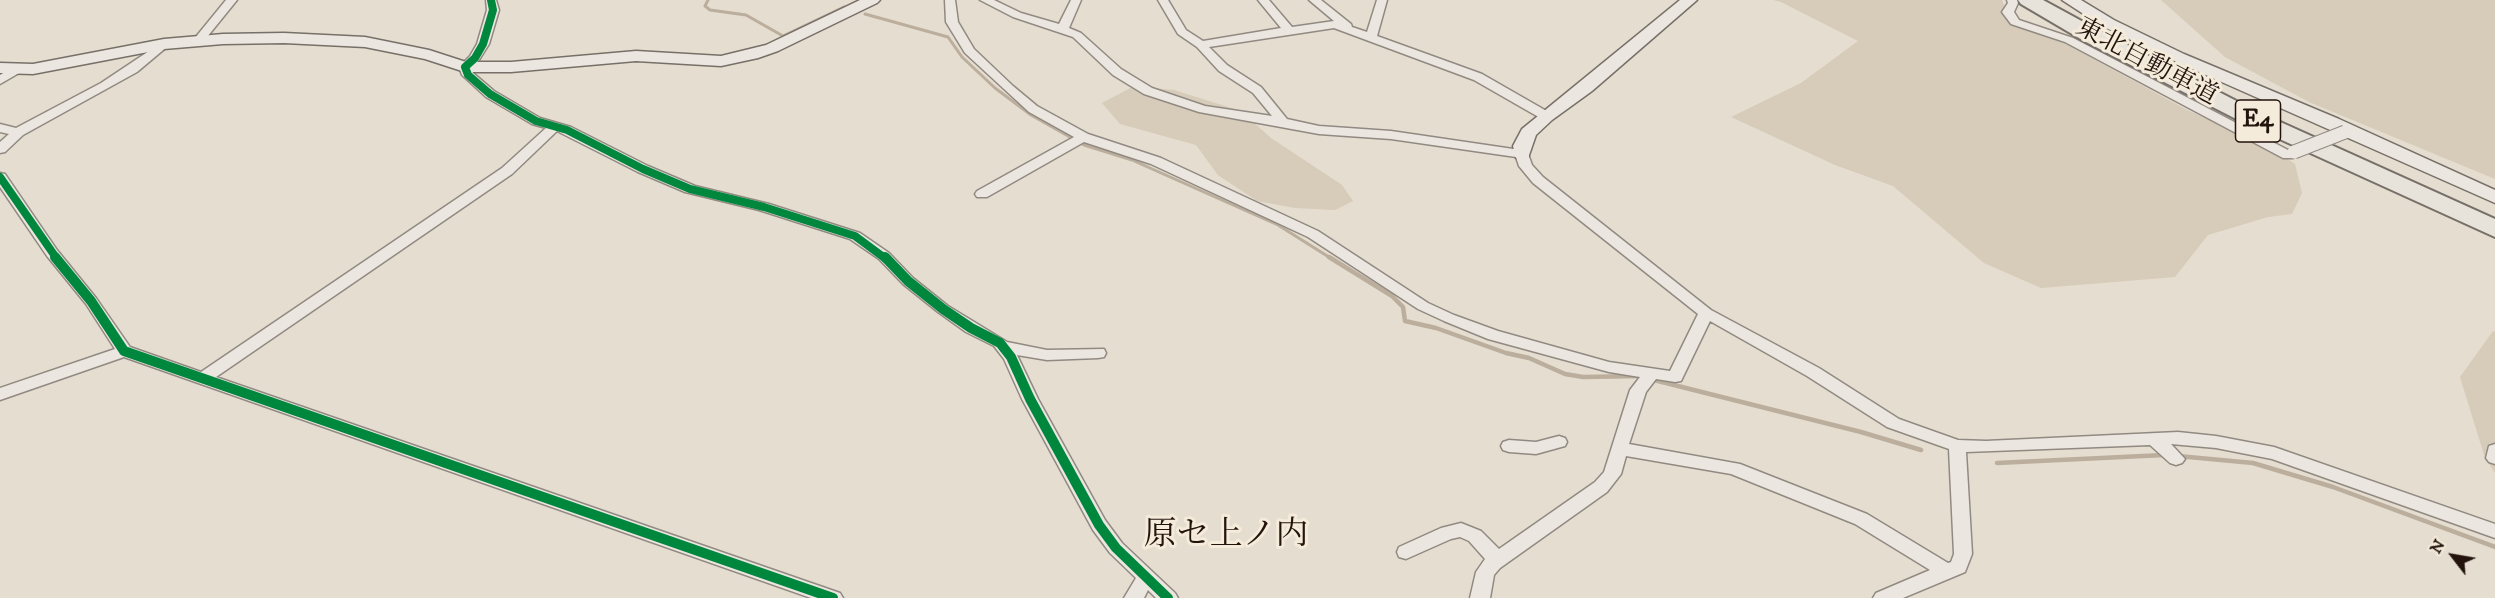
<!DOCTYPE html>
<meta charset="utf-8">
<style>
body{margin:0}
#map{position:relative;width:2495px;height:598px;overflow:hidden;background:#e5ddcf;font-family:"IM FELL DW Pica",serif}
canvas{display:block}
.north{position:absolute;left:2423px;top:526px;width:60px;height:60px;-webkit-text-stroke:4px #f4ebda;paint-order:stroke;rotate:301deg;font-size:16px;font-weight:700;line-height:24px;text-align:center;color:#22130d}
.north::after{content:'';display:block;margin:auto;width:21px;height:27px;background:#22130d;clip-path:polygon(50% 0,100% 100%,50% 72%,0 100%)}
</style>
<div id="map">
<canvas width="2495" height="598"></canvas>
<div class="north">N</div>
</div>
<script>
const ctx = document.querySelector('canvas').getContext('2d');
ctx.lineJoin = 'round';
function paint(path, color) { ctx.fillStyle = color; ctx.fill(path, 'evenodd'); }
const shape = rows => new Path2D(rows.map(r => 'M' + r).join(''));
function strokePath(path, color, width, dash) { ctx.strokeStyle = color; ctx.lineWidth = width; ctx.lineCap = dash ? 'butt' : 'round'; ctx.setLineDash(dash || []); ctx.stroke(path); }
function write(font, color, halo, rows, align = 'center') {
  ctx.font = font + ' "IM FELL DW Pica","Noto Serif JP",serif'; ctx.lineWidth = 6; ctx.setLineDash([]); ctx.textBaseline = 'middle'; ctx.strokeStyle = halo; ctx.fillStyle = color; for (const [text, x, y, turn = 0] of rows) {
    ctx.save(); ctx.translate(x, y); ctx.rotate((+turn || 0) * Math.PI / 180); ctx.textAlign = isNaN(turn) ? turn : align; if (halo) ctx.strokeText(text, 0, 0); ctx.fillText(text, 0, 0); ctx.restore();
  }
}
const green = shape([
 [1773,0,2002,0,2012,25,2068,45,2187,110,2270,147,2295,164,2302,193,2292,214,2268,217,2208,235,2175,277,2041,288,1984,263,1893,186,1835,165,1731,117,1801,83,1858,41,1781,2],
 [2161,0,2495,0,2495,179,2309,102,2225,57],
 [1134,86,1174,90,1241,111,1271,138,1342,185,1353,201,1335,210,1295,208,1257,201,1218,175,1196,145,1120,124,1102,103],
 [2493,331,2495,332,2495,473,2485,458,2460,377]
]);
const streamFar1 = shape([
 [708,0,705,6,710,10,746,15,783,36,844,7,848,8],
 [865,14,948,37,962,57,995,88,1031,115,1084,145,1132,160,1278,225,1332,259]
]);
const stream = shape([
 [1329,257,1392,296,1403,307,1405,321,1436,328,1506,353,1529,358,1565,374,1583,377,1640,376],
 [1650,379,1861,432,1921,450],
 [2178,456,2253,463,2333,487,2495,547],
 [1997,463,2164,455]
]);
const street = shape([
 [226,0,237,0,203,42,195,42,195,38,226,0],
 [486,0,496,0,499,10,489,44,479,60,471,68,473,73,494,91,540,118,571,127,648,166,695,186,769,204,860,233,889,253,913,278,948,306,1007,342,1047,350,1104,349,1106,353,1104,357,1098,358,1047,360,1017,355,1038,399,1105,520,1122,543,1175,593,1178,598,1156,598,1148,590,1144,598,1124,598,1136,578,1110,553,1093,530,1022,399,1004,359,994,346,966,332,938,312,903,284,879,259,850,239,759,210,685,192,638,172,557,131,512,174,216,377,840,593,843,598,811,598,124,357,0,400,0,388,115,349,86,304,47,256,0,187,0,173,5,174,57,250,96,298,130,347,201,372,502,168,546,128,532,124,486,97,462,75,459,67,470,56,477,44,487,10,486,0],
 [945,0,955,0,958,22,974,49,1013,86,1037,106,1088,134,1161,158,1318,231,1428,303,1454,315,1498,331,1609,362,1670,371,1698,314,1533,183,1519,166,1516,157,1391,139,1319,134,1199,112,1144,94,1113,75,1073,37,1013,17,980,0,994,0,1021,13,1059,24,1071,0,1081,0,1069,28,1081,33,1121,69,1152,88,1205,106,1272,116,1253,93,1219,71,1197,47,1178,34,1158,0,1168,0,1186,30,1203,41,1281,28,1258,0,1269,0,1292,27,1334,21,1309,0,1321,0,1351,24,1352,27,1367,32,1377,0,1387,0,1377,36,1482,74,1550,113,1552,116,1550,119,1542,119,1474,80,1334,28,1209,47,1227,65,1261,87,1287,119,1319,126,1391,131,1527,151,1532,165,1543,177,1711,310,1819,368,1899,419,1958,440,1986,441,2178,432,2216,436,2274,447,2495,524,2495,538,2272,459,2216,448,2171,444,2185,459,2182,463,2176,465,2170,463,2150,445,1966,452,1972,554,1965,572,1903,598,1873,598,1876,593,1930,570,1855,524,1731,474,1626,456,1621,474,1607,492,1500,568,1494,575,1490,598,1470,598,1476,572,1485,559,1469,541,1460,537,1451,539,1406,559,1399,557,1397,552,1399,547,1441,528,1461,523,1481,531,1499,549,1595,482,1604,472,1630,390,1640,377,1609,372,1488,339,1444,321,1418,309,1308,237,1151,164,1084,142,987,197,977,197,975,194,977,191,1074,137,1029,112,965,53,946,22,945,0],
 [1710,321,1807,376,1887,427,1949,449,1954,554,1951,562,1948,563,1867,514,1740,464,1629,444,1646,392,1656,379,1675,382,1681,381,1710,321],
 [2007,0,2017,0,2018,3,2014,12,2019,20,2073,38,2288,150,2294,148,2301,152,2293,158,2283,158,2065,42,2011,24,2002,12,2008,3,2007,0],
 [164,41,170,44,168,46,137,72,23,135,5,152,0,153,0,142,9,134,0,132,0,124,16,128,101,83,164,41],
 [15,66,21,70,19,73,0,84,0,75,15,66],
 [1559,436,1565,438,1567,442,1565,446,1536,454,1509,452,1503,450,1501,446,1503,442,1509,440,1536,442,1559,436],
 [2495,444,2495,464,2489,462,2486,458,2489,446,2495,444]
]);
const secondary = shape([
 [860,0,880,0,877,3,778,51,758,58,721,66,636,61,511,72,465,72,425,59,365,47,284,43,223,44,164,49,33,74,0,73,0,63,33,64,164,39,223,34,284,33,365,37,429,50,466,62,511,62,636,51,721,56,766,45,860,0],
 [1680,0,1697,0,1592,91,1552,120,1536,135,1528,158,1516,158,1513,146,1522,129,1680,0],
 [2062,0,2081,0,2114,20,2184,54,2339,119,2495,190,2495,203,2172,60,2102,26,2062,0]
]);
const highway = shape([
 [2018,0,2043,0,2100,31,2256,111,2495,219,2495,237,2240,121,2084,41,2021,4,2018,0]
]);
const streetBridge = shape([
 [2294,152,2345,132]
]);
const cyclewayFar1 = shape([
 [491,0,493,10,483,44,475,58,465,67,468,75,490,94,536,121,567,130,643,169,690,189,764,207,855,236,886,259],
 [0,177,57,259]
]);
const cycleway = shape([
 [55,257,91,301,124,351,833,598],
 [885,257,908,281,943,309,971,328,1000,343,1011,357,1030,399,1099,525,1116,548,1168,598]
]);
const shields = [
 [2258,121,45]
];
const shieldNames = [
 ["E4",2258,121]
];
const streetNames = [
 ["東北自動車道",2146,63,28]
];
const nearQuarternames = [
 ["原セ上ノ内",1226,537]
];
paint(green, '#d7cbb9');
strokePath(streamFar1, '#bbae9d', 3);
strokePath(stream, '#bbae9d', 4.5);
strokePath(street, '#918a82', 3);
strokePath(secondary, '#767068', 3);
strokePath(highway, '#767068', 4);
paint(street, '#ebe6df');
paint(secondary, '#ebe6df');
paint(highway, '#e8e3da');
strokePath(streetBridge, '#918a82', 15, []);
strokePath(streetBridge, '#ebe6df', 13);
strokePath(cyclewayFar1, '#00873e', 8);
strokePath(cycleway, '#00873e', 10);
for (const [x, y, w] of shields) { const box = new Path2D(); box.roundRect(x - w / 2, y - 21, w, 42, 4.5); ctx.fillStyle = '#f4ebda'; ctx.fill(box); strokePath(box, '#22130d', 1.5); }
write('bold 24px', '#22130d', null, shieldNames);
write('26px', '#22130d', '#f4ebda', streetNames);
write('33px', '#22130d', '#f4ebda', nearQuarternames);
</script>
